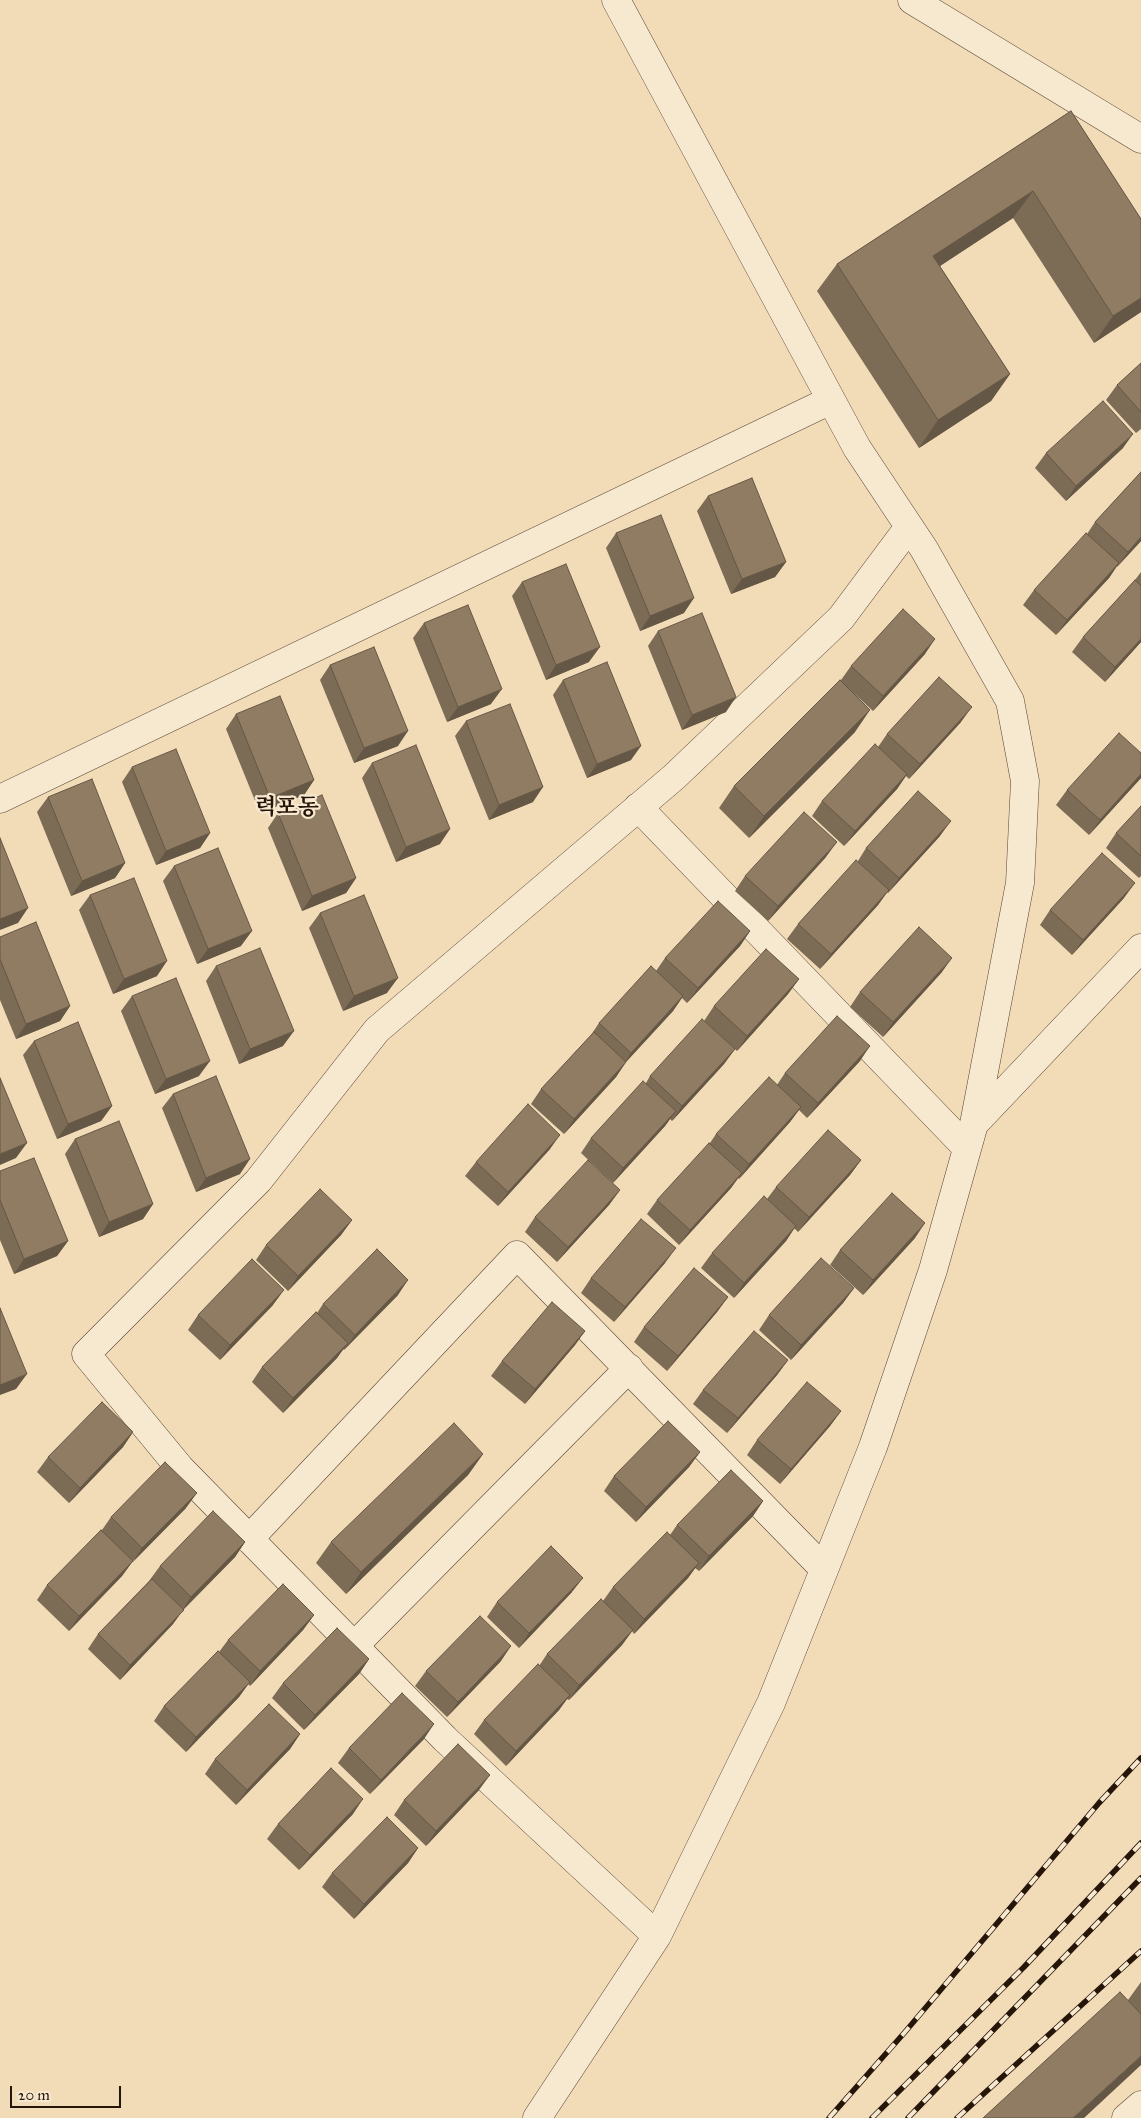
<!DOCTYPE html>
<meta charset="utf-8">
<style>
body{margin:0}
#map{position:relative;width:1141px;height:2118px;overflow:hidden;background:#f2dbb7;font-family:"IM FELL Great Primer",serif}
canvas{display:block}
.scale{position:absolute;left:10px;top:2086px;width:111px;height:22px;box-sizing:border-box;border:2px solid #261509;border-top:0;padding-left:6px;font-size:15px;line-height:18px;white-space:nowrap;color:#261509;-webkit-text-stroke:4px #f7e8d0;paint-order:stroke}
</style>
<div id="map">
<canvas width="1141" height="2118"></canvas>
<div class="scale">20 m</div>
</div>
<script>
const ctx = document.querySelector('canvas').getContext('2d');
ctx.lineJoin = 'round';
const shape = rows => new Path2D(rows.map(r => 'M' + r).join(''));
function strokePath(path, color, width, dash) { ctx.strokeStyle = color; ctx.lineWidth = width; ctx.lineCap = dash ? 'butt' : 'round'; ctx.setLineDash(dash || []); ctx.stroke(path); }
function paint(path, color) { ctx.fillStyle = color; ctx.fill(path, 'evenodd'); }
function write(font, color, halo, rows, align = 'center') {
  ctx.font = font + ' "IM FELL Great Primer","Noto Serif KR",serif'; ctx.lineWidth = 4.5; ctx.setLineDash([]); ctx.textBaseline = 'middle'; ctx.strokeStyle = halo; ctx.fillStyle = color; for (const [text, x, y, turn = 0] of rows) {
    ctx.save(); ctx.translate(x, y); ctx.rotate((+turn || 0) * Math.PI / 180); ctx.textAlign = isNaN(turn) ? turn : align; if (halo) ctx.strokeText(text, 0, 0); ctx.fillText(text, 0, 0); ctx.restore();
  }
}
const minor = shape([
 [912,0,1141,139],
 [0,799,831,400],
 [638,807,967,1148],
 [974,1124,1141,948],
 [249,1539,517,1255,824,1569],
 [354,1646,629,1368],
 [657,1936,445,1739,180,1468,86,1354,258,1181,377,1030,674,777,841,618,909,527],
 [537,2118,657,1936,771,1703,873,1447,933,1270,974,1124,1020,883,1025,781,1010,701,924,549,857,448,616,0],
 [1126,2118,1141,2105]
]);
const rail = shape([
 [829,2118,905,2032,1099,1803,1141,1758],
 [872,2118,1024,1967,1141,1843],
 [908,2118,1141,1878],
 [957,2118,1141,1951]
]);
const wall = shape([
 [1071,111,1141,219,1141,312,1094,343,1013,218,940,266,1010,374,991,401,919,448,817,291,837,264],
 [1141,363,1141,429,1136,433,1106,400,1117,385],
 [1123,448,1066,501,1035,468,1046,453],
 [1141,472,1141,541,1117,567,1117,566,1109,578,1056,635,1023,605,1034,590,1087,534,1095,522],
 [708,496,786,562,775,577,731,594,697,511],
 [616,533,684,613,640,631,606,548],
 [1141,572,1141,642,1105,682,1072,652,1083,637,1135,580],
 [522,582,589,662,546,680,512,596],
 [424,623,491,704,447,722,413,638],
 [658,631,726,712,682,730,648,646],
 [925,654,873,711,848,688,855,732,749,838,719,808,734,786,841,680,851,666],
 [330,665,398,746,354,763,320,680],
 [563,680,631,760,587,778,553,695],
 [236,714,314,780,304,795,260,813,226,729],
 [466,721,533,802,489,820,455,736],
 [961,722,909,779,906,776,897,789,844,846,812,816,822,801,878,747,887,734],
 [1141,753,1141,778,1089,835,1056,805,1067,790],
 [372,763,440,844,396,862,362,778],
 [132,767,210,833,200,848,156,865,122,782],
 [48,797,125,863,115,878,71,896,37,812],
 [1141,806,1141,876,1139,878,1106,848,1116,833],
 [278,813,356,878,346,893,302,911,268,828],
 [940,836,888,893,887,892,878,905,820,969,787,939,798,924,858,861,866,848],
 [826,857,768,921,735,891,745,876],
 [174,866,241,946,197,964,163,881],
 [90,895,157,976,113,994,79,910],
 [1124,898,1072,955,1040,925,1050,910],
 [320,913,387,993,343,1011,309,928],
 [750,931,740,946,687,1003,682,998,673,1011,626,1062,616,1077,564,1134,531,1104,541,1089,591,1035,599,1023,656,971,665,958],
 [0,937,70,1006,60,1021,16,1039,0,1000],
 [216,966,283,1046,239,1064,206,981],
 [942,972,883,1037,850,1007,860,992],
 [799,979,788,994,737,1051,704,1021,714,1006],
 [132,996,199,1076,155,1094,121,1011],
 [34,1041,112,1106,101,1121,57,1139,23,1055],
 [735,1049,724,1064,672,1121,670,1119,665,1126,613,1183,581,1153,591,1138,646,1083,650,1076],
 [860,1061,807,1118,799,1110,790,1122,739,1179,738,1178,731,1188,679,1245,647,1214,657,1200,710,1143,716,1134,777,1085,785,1073],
 [173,1094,240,1174,196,1192,162,1108],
 [75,1139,153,1204,143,1219,99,1237,65,1154],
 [550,1149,498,1206,465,1176,476,1162],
 [861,1160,850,1175,798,1232,794,1228,786,1241,734,1298,701,1268,712,1253,767,1199,776,1187],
 [0,1171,68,1241,57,1256,14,1274,0,1240],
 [620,1190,609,1205,557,1262,525,1232,535,1217],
 [352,1220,341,1235,288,1291,256,1260,266,1245],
 [915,1238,863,1295,830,1265,840,1250],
 [665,1263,614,1322,581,1293,591,1278],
 [854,1288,843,1303,791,1360,759,1330,769,1315],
 [398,1295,344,1350,343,1349,337,1358,283,1413,252,1382,262,1367,317,1313,323,1304],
 [728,1297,717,1312,667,1371,634,1342,644,1327],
 [273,1305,220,1360,188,1330,198,1315],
 [585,1331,575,1345,525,1404,491,1376,502,1361],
 [788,1360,777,1375,727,1433,693,1404,703,1390],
 [841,1411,830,1426,780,1484,747,1455,757,1440],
 [133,1432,123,1447,69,1503,37,1472,48,1457],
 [700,1452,689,1467,636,1522,604,1491,614,1476],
 [483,1454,468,1475,346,1594,316,1563,331,1542],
 [763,1501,753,1516,699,1571,695,1568,688,1578,634,1634,632,1631,622,1645,569,1700,567,1699,559,1710,506,1766,474,1734,484,1720,539,1666,547,1654,603,1601,613,1587,670,1535,677,1525],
 [186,1508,132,1562,122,1576,69,1631,37,1600,47,1585,102,1530,111,1517],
 [245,1542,235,1557,183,1610,173,1624,120,1680,88,1649,98,1634,149,1581,160,1566],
 [572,1592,519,1648,487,1617,497,1602],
 [314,1615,303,1630,250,1686,248,1684,239,1697,186,1752,154,1721,164,1706,219,1652,228,1640],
 [369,1659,359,1674,304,1730,272,1698,283,1683],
 [501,1661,447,1717,415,1686,426,1671],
 [300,1734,290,1749,236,1805,205,1774,215,1759],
 [424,1739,370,1794,338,1763,349,1748],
 [479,1790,426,1846,394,1815,404,1800],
 [353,1814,299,1870,267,1839,278,1824],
 [418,1848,408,1863,354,1919,322,1887,332,1873],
 [1141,1982,1141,2065,1128,2000]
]);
const shadedWall = shape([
 [1033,191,1013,218,914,283,933,256],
 [1141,298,1141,312,1094,343,1113,316],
 [1010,374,991,401,919,448,938,420],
 [1133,434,1123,448,1066,501,1076,486],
 [1141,537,1141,541,1117,567,1128,552],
 [786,562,775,577,731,594,742,579],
 [1119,563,1109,578,1056,635,1067,620],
 [694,598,684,613,640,631,650,616],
 [935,639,925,654,873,711,883,696],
 [1141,639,1141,642,1105,682,1115,667],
 [600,647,589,662,546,680,556,665],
 [502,689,491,704,447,722,458,707],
 [736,697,726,712,682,730,692,715],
 [972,707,961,722,909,779,920,764],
 [870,710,855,732,749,838,764,816],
 [408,731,398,746,354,763,364,748],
 [641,746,631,760,587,778,597,764],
 [907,774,897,789,844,846,855,831],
 [1141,774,1141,778,1089,835,1100,820],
 [314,780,304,795,260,813,270,798],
 [543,787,533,802,489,820,499,805],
 [951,821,940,836,888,893,899,878],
 [450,829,440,844,396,862,406,847],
 [210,833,200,848,156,865,166,851],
 [837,842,826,857,768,921,778,906],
 [125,863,115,878,71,896,82,881],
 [356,878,346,893,302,911,312,896],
 [1135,883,1124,898,1072,955,1083,940],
 [889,890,878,905,820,969,831,954],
 [28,908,18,923,0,930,0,919],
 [252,931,241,946,197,964,208,949],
 [750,931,740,946,687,1003,698,988],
 [952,958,942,972,883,1037,893,1022],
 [167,961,157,976,113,994,124,979],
 [398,978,387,993,343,1011,354,996],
 [799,979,788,994,737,1051,747,1036],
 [683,996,673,1011,626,1062,616,1077,564,1134,574,1119,621,1068,631,1053],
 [70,1006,60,1021,16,1039,26,1024],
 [294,1031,283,1046,239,1064,250,1049],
 [870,1046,860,1061,807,1118,818,1103],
 [735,1049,724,1064,672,1121,682,1106],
 [210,1061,199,1076,155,1094,166,1079],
 [112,1106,101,1121,57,1139,68,1124],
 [801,1107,790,1122,739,1179,749,1164],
 [676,1111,665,1126,613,1183,623,1168],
 [560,1135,550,1149,498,1206,508,1192],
 [27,1143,16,1158,0,1165,0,1154],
 [250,1159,240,1174,196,1192,206,1178],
 [861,1160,850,1175,798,1232,809,1217],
 [742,1173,731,1188,679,1245,690,1230],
 [620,1190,609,1205,557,1262,568,1247],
 [153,1204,143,1219,99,1237,109,1222],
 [352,1220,341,1235,288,1291,298,1276],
 [925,1223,915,1238,863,1295,873,1280],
 [796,1226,786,1241,734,1298,744,1283],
 [68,1241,57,1256,14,1274,24,1259],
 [676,1248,665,1263,614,1322,625,1307],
 [408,1280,398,1295,344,1350,355,1335],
 [854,1288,843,1303,791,1360,801,1345],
 [284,1290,273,1305,220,1360,230,1345],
 [728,1297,717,1312,667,1371,678,1356],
 [585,1331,575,1345,525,1404,535,1389],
 [348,1343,337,1358,283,1413,293,1398],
 [788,1360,777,1375,727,1433,738,1418],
 [27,1374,16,1389,0,1395,0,1385],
 [841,1411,830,1426,780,1484,791,1469],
 [133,1432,123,1447,69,1503,80,1488],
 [700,1452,689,1467,636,1522,646,1507],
 [483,1454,468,1475,346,1594,361,1572],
 [197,1493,186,1508,132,1563,142,1548],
 [763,1501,753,1516,699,1571,709,1556],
 [245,1542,235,1557,183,1610,173,1624,120,1680,130,1665,181,1612,191,1597],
 [133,1561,122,1576,69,1631,79,1616],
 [699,1563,688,1578,634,1634,644,1619],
 [583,1578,572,1592,519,1648,529,1633],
 [314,1615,303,1630,250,1686,260,1671],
 [633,1630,622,1645,569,1700,579,1685],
 [511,1646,501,1661,447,1717,458,1702],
 [369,1659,359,1674,304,1730,315,1715],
 [250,1682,239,1697,186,1752,196,1737],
 [570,1695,559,1710,506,1766,516,1751],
 [434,1724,424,1739,370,1794,381,1780],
 [300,1734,290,1749,236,1805,247,1790],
 [490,1775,479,1790,426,1846,436,1831],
 [363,1799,353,1814,299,1870,310,1855],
 [418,1848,408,1863,354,1919,364,1904],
 [1141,2056,1141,2065,1084,2118,1073,2118]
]);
const building = shape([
 [1071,111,1141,219,1141,298,1113,316,1033,191,933,256,1010,374,938,420,837,264,1071,111],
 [1141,363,1141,412,1117,385,1141,363],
 [1103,401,1133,434,1076,486,1046,453,1103,401],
 [1141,472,1141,537,1128,552,1095,522,1141,472],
 [752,478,786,562,742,579,708,496,752,478],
 [661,515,694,598,650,616,616,533,661,515],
 [1086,533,1119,563,1067,620,1034,590,1086,533],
 [566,564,600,647,556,665,522,582,566,564],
 [1135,580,1141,586,1141,639,1115,667,1083,637,1135,580],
 [468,605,502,689,458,707,424,623,468,605],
 [903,609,935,639,883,696,851,666,903,609],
 [702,613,736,697,692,715,658,631,702,613],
 [374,647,408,731,364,748,330,665,374,647],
 [607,662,641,746,597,764,563,680,607,662],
 [939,677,972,707,920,764,887,734,939,677],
 [840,680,870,710,764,816,734,786,840,680],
 [280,696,314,780,270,798,236,714,280,696],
 [510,704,543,787,499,805,466,721,510,704],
 [1119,733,1141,753,1141,774,1100,820,1067,790,1119,733],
 [875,744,907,774,855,831,822,801,875,744],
 [416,745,450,829,406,847,372,763,416,745],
 [176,749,210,833,166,851,132,767,176,749],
 [92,779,125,863,82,881,48,797,92,779],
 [918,791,951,821,899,878,866,848,918,791],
 [322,795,356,878,312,896,278,813,322,795],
 [1141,806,1141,856,1116,833,1141,806],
 [804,812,837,842,778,906,745,876,804,812],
 [0,838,28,908,0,919,0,838],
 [218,848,252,931,208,949,174,866,218,848],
 [1102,853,1135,883,1083,940,1050,910,1102,853],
 [856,860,889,890,831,954,798,924,856,860],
 [134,878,167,961,124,979,90,895,134,878],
 [364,895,398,978,354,996,320,913,364,895],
 [718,901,750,931,698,988,665,958,718,901],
 [36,922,70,1006,26,1024,0,959,0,937,36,922],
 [919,927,952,958,893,1022,860,992,919,927],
 [260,948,294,1031,250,1049,216,966,260,948],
 [766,949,799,979,747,1036,714,1006,766,949],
 [651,966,683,996,631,1053,599,1023,651,966],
 [176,978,210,1061,166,1079,132,996,176,978],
 [837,1016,870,1046,818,1103,785,1073,837,1016],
 [702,1019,735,1049,682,1106,650,1076,702,1019],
 [78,1022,112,1106,68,1124,34,1041,78,1022],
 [594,1032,626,1062,574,1119,541,1089,594,1032],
 [216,1076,250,1159,206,1178,173,1094,216,1076],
 [769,1077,801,1107,749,1164,716,1134,769,1077],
 [0,1078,27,1143,0,1154,0,1078],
 [643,1081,676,1111,623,1168,591,1138,643,1081],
 [528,1104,560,1135,508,1192,476,1162,528,1104],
 [119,1121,153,1204,109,1222,75,1139,119,1121],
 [828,1130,861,1160,809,1217,776,1187,828,1130],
 [709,1143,742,1173,690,1230,657,1200,709,1143],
 [34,1158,68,1241,24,1259,0,1200,0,1171,34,1158],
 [588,1160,620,1190,568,1247,535,1217,588,1160],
 [320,1189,352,1220,298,1276,266,1245,320,1189],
 [892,1193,925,1223,873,1280,840,1250,892,1193],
 [764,1196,796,1226,744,1283,712,1253,764,1196],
 [641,1219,676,1248,625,1307,591,1278,641,1219],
 [377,1249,408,1280,355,1335,323,1304,377,1249],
 [821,1258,854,1288,801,1345,769,1315,821,1258],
 [252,1259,284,1290,230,1345,198,1315,252,1259],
 [694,1268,728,1297,678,1356,644,1327,694,1268],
 [552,1302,585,1331,535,1389,502,1361,552,1302],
 [0,1308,27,1374,0,1385,0,1308],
 [316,1312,348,1343,293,1398,262,1367,316,1312],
 [754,1331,788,1360,738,1418,703,1390,754,1331],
 [807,1382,841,1411,791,1469,757,1440,807,1382],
 [102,1402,133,1432,80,1488,48,1457,102,1402],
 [668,1421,700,1452,646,1507,614,1476,668,1421],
 [454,1423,483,1454,361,1572,331,1542,454,1423],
 [165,1462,197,1493,142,1548,111,1517,165,1462],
 [731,1470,763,1501,709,1556,677,1525,731,1470],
 [213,1511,245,1542,191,1597,160,1566,213,1511],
 [101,1530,133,1561,79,1616,47,1585,101,1530],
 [667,1532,699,1563,644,1619,613,1587,667,1532],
 [551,1546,583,1578,529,1633,497,1602,551,1546],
 [152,1579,184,1610,130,1665,98,1634,152,1579],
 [283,1584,314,1615,260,1671,228,1640,283,1584],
 [601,1599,633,1630,579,1685,547,1654,601,1599],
 [480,1616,511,1646,458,1702,426,1671,480,1616],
 [337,1628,369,1659,315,1715,283,1683,337,1628],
 [218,1651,250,1682,196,1737,164,1706,218,1651],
 [538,1664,570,1695,516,1751,484,1720,538,1664],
 [402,1693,434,1724,381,1780,349,1748,402,1693],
 [269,1704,300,1734,247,1790,215,1759,269,1704],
 [458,1744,490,1775,436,1831,404,1800,458,1744],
 [331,1768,363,1799,310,1855,278,1824,331,1768],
 [387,1817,418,1848,364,1904,332,1873,387,1817],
 [1120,1992,1141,2014,1141,2056,1073,2118,983,2118,1120,1992]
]);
const quarterNames = [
 ["력포동",287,809]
];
strokePath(minor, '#594634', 29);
strokePath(minor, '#f7e8d0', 28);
strokePath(rail, '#261509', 5.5);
strokePath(rail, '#f7e8d0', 4, [11]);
paint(wall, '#7c6b55');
paint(shadedWall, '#655745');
paint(building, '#907c63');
strokePath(building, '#655745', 1);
write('bold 22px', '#261509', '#f7e8d0', quarterNames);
</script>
